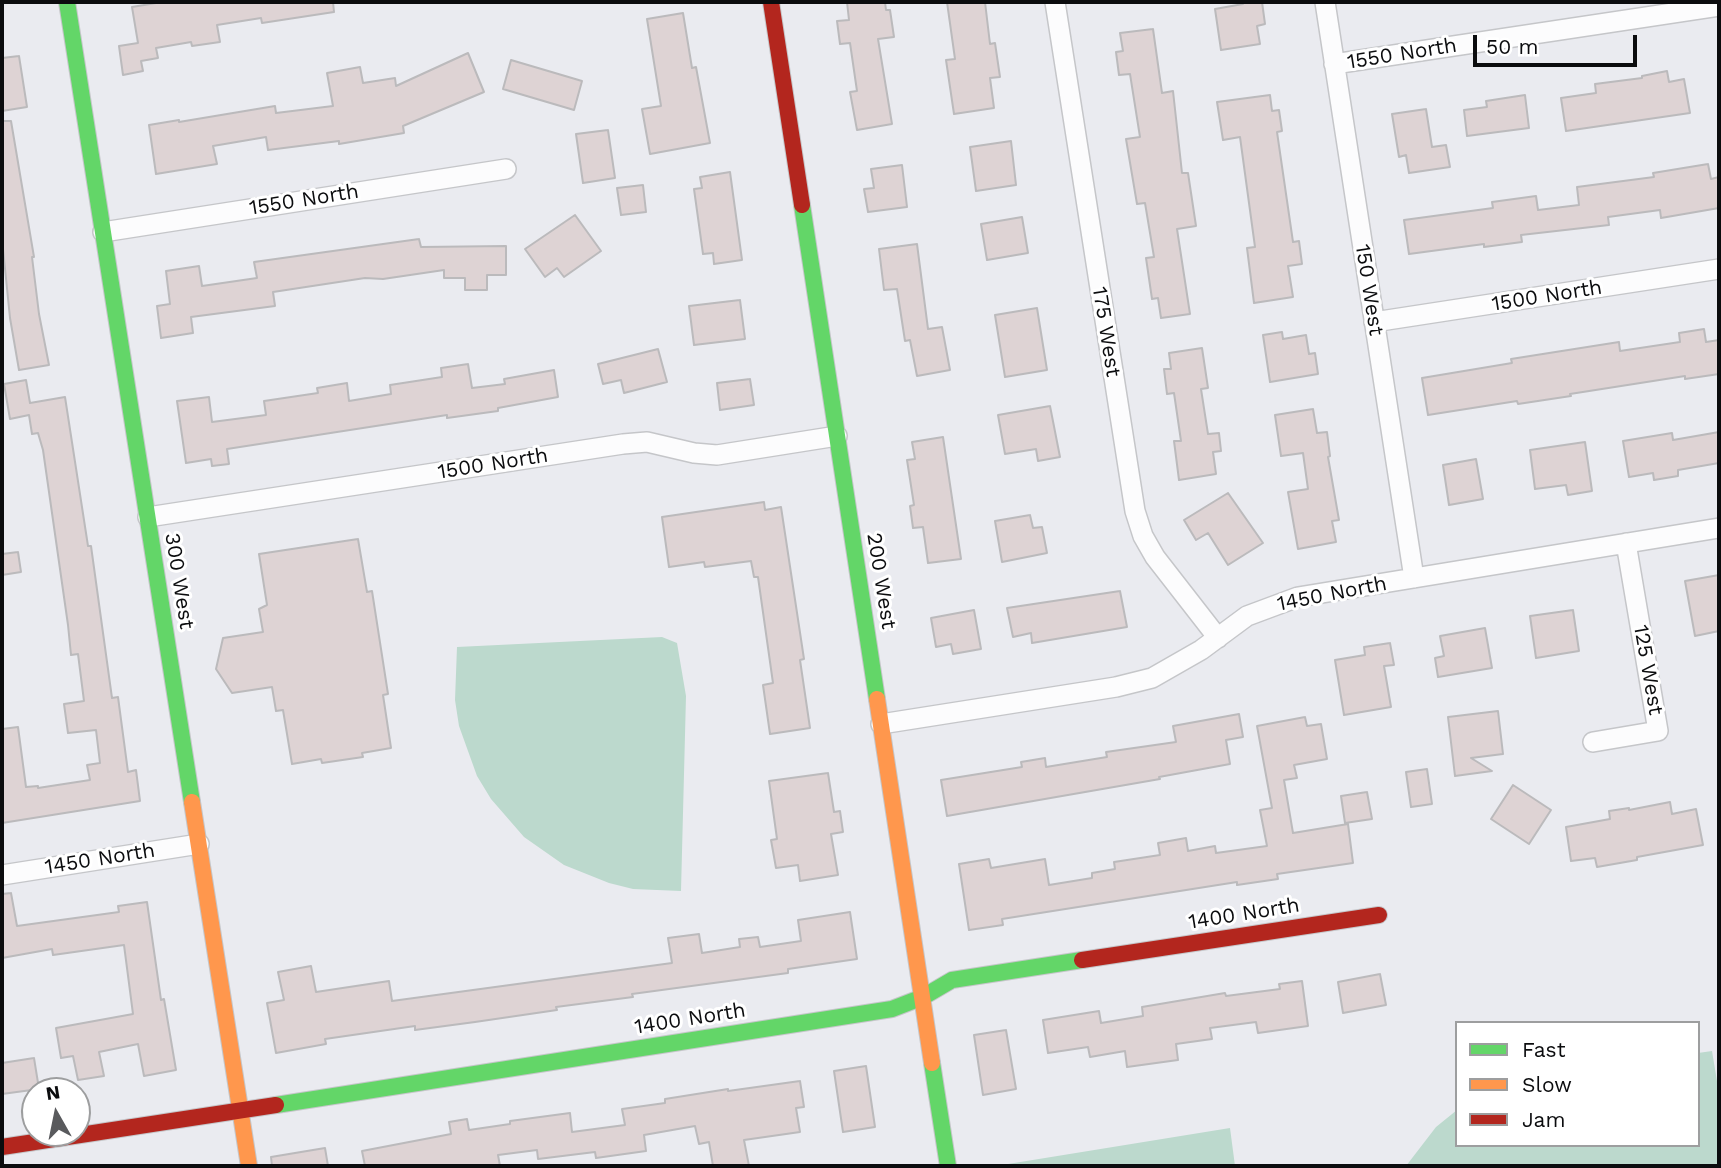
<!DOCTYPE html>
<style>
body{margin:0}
#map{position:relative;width:1721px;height:1168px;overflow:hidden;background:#eaebf0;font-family:"Work Sans",sans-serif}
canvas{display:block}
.frame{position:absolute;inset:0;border:4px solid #0b0c0e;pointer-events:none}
.legend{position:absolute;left:1455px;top:1021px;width:245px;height:126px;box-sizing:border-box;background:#fff;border:2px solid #9d9e9f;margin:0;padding:9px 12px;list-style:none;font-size:21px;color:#0b0c0e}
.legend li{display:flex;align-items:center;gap:14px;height:35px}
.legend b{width:35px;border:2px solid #9d9e9f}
.north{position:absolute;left:21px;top:1077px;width:70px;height:70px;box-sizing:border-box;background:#fff;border:2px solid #9d9e9f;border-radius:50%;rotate:351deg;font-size:19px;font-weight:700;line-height:28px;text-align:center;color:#0b0c0e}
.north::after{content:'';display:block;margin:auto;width:24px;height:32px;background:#595a5d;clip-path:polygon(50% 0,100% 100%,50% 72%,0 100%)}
.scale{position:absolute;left:1473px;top:35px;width:164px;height:32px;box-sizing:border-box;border:4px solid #0b0c0e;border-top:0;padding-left:9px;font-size:21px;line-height:24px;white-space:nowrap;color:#0b0c0e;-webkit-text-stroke:5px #fff;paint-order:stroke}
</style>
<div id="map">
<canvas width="1721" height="1168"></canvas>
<div class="frame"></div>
<ul class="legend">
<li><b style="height:9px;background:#63d668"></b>Fast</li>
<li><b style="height:9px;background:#ff974d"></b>Slow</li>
<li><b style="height:9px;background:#b3261e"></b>Jam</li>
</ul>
<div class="north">N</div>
<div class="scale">50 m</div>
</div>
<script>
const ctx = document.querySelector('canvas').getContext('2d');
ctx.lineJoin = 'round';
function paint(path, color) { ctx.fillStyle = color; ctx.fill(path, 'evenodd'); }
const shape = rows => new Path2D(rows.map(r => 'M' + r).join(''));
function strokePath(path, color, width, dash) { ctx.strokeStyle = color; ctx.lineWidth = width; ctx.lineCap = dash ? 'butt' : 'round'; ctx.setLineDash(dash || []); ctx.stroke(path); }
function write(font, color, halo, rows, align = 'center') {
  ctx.font = font + ' "Work Sans",sans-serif'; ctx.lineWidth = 6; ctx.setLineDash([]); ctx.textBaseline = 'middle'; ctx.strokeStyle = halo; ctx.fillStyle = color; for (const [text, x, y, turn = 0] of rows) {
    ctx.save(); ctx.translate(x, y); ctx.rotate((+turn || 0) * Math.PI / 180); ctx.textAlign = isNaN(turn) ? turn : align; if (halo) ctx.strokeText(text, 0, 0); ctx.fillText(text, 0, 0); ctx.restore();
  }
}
const green = shape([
 [662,637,677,643,686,696,681,891,633,889,609,883,564,865,524,837,491,799,477,776,459,726,455,700,457,647],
 [1712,1051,1719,1093,1719,1166,1406,1166,1436,1127,1457,1110,1457,1145,1698,1145,1698,1053],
 [1230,1128,1235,1166,1008,1166,1008,1164]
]);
const building = shape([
 [162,2,333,2,334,12,262,23,261,18,217,25,220,42,192,46,191,42,156,48,158,58,141,61,143,71,123,75,119,46,138,43,132,7,162,2],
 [847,2,885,2,886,10,890,10,894,37,878,39,892,124,857,130,850,92,857,91,850,43,840,44,837,21,849,20,847,2],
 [947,2,985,2,990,44,995,43,1000,77,990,78,994,108,954,114,946,60,955,59,947,2],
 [1242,2,1262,2,1265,24,1257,26,1260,44,1221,50,1215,9,1243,4,1242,2],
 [683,13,692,68,696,67,710,143,650,154,642,109,661,106,647,19,683,13],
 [1153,29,1162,93,1173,91,1182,173,1188,173,1196,226,1177,229,1190,314,1161,318,1158,298,1152,299,1146,258,1154,257,1145,203,1137,204,1126,139,1140,137,1130,74,1119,75,1116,52,1123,51,1120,33,1153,29],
 [468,53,484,92,403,126,404,133,339,144,339,141,268,150,266,137,213,146,217,164,156,174,149,125,179,120,179,122,275,106,276,113,333,106,327,73,360,67,363,83,395,78,396,86,468,53],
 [19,56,27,107,2,111,2,58,19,56],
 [511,60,582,81,574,110,503,89,511,60],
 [1667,71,1669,82,1684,79,1690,113,1566,131,1561,98,1596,93,1595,84,1642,78,1642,76,1667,71],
 [1270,95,1272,111,1279,110,1282,131,1277,132,1293,242,1299,241,1302,264,1288,266,1293,297,1254,303,1247,248,1255,247,1240,137,1223,140,1217,102,1270,95],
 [1525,95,1529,128,1467,136,1464,110,1487,107,1486,101,1525,95],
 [1426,109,1432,147,1446,145,1450,167,1409,173,1406,155,1399,157,1392,114,1426,109],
 [2,121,11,121,34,257,32,257,39,314,49,365,19,370,10,318,2,239,2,121],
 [608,130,615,178,583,183,576,134,608,130],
 [1011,141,1016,185,976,191,970,147,1011,141],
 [1708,164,1711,179,1719,177,1719,208,1661,218,1660,210,1608,217,1609,225,1521,235,1522,242,1484,247,1484,244,1409,254,1404,220,1493,208,1492,202,1536,196,1538,210,1579,205,1577,187,1654,177,1653,173,1708,164],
 [902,165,907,207,868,212,864,189,874,188,871,169,902,165],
 [730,172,742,260,714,264,713,253,703,254,694,189,702,188,700,177,730,172],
 [643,185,646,212,621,215,617,188,643,185],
 [575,215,601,251,564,277,557,268,545,277,525,249,575,215],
 [1022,217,1028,253,987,260,981,224,1022,217],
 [419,239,421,247,506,246,506,275,487,275,487,290,465,290,465,278,444,278,444,270,383,279,365,278,273,292,275,306,191,317,193,333,161,338,157,306,170,304,166,271,199,266,202,286,257,278,254,262,419,239],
 [917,244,928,329,942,327,950,370,917,376,910,340,905,341,897,289,884,290,879,249,917,244],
 [740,300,745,339,694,345,689,306,740,300],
 [1037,308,1047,370,1005,377,995,315,1037,308],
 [1704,329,1706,342,1719,340,1719,374,1685,379,1685,376,1570,394,1571,396,1518,404,1517,401,1428,415,1422,378,1512,363,1511,359,1619,342,1620,351,1680,342,1679,333,1704,329],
 [1282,332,1283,339,1306,335,1309,354,1315,353,1318,374,1270,382,1263,335,1282,332],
 [1202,348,1208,388,1201,389,1208,434,1219,433,1221,451,1213,452,1216,474,1179,480,1174,441,1181,441,1174,393,1167,394,1164,369,1171,369,1169,353,1202,348],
 [658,349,667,382,624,393,621,380,603,384,598,364,658,349],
 [468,364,472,388,505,384,504,379,554,370,558,397,498,408,498,411,447,418,447,415,227,449,229,464,212,466,211,459,186,463,177,401,209,397,212,422,266,415,264,401,318,393,317,388,347,383,349,401,391,394,390,385,442,377,441,368,468,364],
 [750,379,754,405,720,410,717,383,750,379],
 [26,380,30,403,65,397,88,546,91,546,112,698,118,697,128,772,136,770,140,801,2,823,2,729,18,727,26,787,38,786,38,788,90,780,87,765,100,763,96,730,68,733,64,704,84,701,78,654,71,655,68,625,43,450,38,433,32,434,29,415,10,419,4,384,26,380],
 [1050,406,1060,457,1038,461,1036,449,1005,454,998,415,1050,406],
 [1313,409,1317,433,1327,432,1330,456,1328,457,1339,520,1332,521,1336,542,1298,549,1288,492,1308,489,1303,453,1281,456,1275,415,1313,409],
 [1719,432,1719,463,1678,470,1678,476,1654,480,1653,473,1629,477,1623,441,1672,433,1673,440,1719,432],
 [943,437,961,559,928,563,923,527,913,528,910,506,914,505,907,460,915,459,912,442,943,437],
 [1585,442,1592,491,1568,495,1566,485,1535,489,1530,450,1585,442],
 [1476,459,1483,499,1449,505,1443,465,1476,459],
 [1228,493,1263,543,1228,565,1208,533,1196,540,1184,520,1228,493],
 [764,502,765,510,781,507,804,659,800,660,810,728,770,734,763,685,773,683,758,577,754,577,751,561,705,567,704,562,669,567,662,517,764,502],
 [1030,515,1033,528,1042,527,1047,553,1002,562,995,521,1030,515],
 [358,539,367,592,372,591,388,694,383,695,391,748,362,753,363,757,322,763,321,759,292,764,283,710,276,711,272,687,232,693,216,669,223,638,263,632,259,609,267,605,259,554,358,539],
 [18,552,21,572,2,575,2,554,18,552],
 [1719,575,1719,631,1695,636,1685,581,1719,575],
 [1120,591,1127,627,1032,643,1031,633,1013,637,1007,608,1120,591],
 [974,610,981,649,953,654,951,644,936,647,931,618,974,610],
 [1573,610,1579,651,1536,658,1530,616,1573,610],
 [1485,628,1492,668,1438,677,1435,658,1444,656,1440,636,1485,628],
 [1390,643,1394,665,1384,666,1391,707,1344,715,1335,660,1365,655,1364,647,1390,643],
 [1498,711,1503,754,1471,758,1492,771,1455,776,1448,717,1498,711],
 [1239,714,1243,737,1226,740,1230,764,1159,777,1160,779,947,816,941,780,1022,767,1021,762,1045,758,1046,767,1107,757,1106,752,1176,742,1173,726,1239,714],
 [1305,717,1307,726,1321,724,1327,759,1294,765,1297,778,1284,780,1293,833,1348,824,1353,863,1277,874,1278,879,1237,885,1237,882,1002,919,1003,925,969,930,959,864,989,859,991,868,1045,859,1049,885,1092,878,1092,873,1115,869,1114,862,1160,855,1158,843,1186,838,1188,851,1215,846,1216,853,1267,846,1260,810,1272,808,1257,726,1305,717],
 [1427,769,1432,804,1411,807,1406,772,1427,769],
 [828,773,834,812,840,811,843,832,831,834,838,875,800,881,798,865,776,868,771,840,777,839,769,781,828,773],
 [1513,785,1551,810,1529,844,1491,819,1513,785],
 [1367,792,1372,819,1345,823,1341,796,1367,792],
 [1670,802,1672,814,1696,809,1703,845,1637,857,1637,860,1597,867,1595,858,1571,861,1566,827,1610,819,1609,811,1629,808,1629,810,1670,802],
 [11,893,17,926,119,912,118,906,147,902,161,1000,164,999,176,1070,144,1076,138,1044,99,1052,104,1076,78,1080,73,1056,61,1058,56,1028,133,1014,124,945,53,955,52,949,2,958,2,894,11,893],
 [850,912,857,959,788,969,788,973,632,994,633,997,556,1007,557,1010,475,1022,415,1030,415,1026,325,1039,326,1044,276,1053,267,1003,284,1000,278,972,311,966,316,992,389,981,392,1001,672,963,668,938,699,934,702,953,740,947,739,939,758,937,760,947,801,941,798,920,850,912],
 [1380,974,1386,1005,1343,1013,1338,982,1380,974],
 [1302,981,1308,1026,1258,1033,1256,1022,1210,1028,1212,1039,1176,1044,1178,1060,1127,1067,1125,1051,1090,1057,1088,1047,1048,1053,1043,1020,1099,1011,1101,1023,1143,1016,1142,1007,1225,993,1226,996,1280,989,1279,984,1302,981],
 [1006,1030,1016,1089,983,1095,974,1035,1006,1030],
 [34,1058,39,1089,2,1094,2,1063,34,1058],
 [866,1066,875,1127,843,1132,834,1071,866,1066],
 [800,1081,804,1107,796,1108,800,1132,744,1140,749,1166,713,1166,709,1142,699,1144,695,1126,644,1135,646,1151,596,1158,595,1152,538,1159,537,1150,498,1155,500,1166,365,1166,362,1151,451,1134,449,1122,467,1119,469,1130,510,1124,510,1121,570,1113,572,1132,625,1125,622,1109,665,1103,665,1099,728,1089,728,1091,800,1081],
 [325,1148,328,1166,272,1166,271,1157,325,1148]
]);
const street = shape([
 [1055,2,1135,511,1143,536,1155,557,1218,638],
 [1325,2,1414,578],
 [1334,64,1719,6],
 [103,232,506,169],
 [1374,322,1719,269],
 [148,517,623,444,647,442,694,453,717,455,837,436],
 [881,724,1116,687,1152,678,1201,650,1247,616,1298,597,1719,528],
 [1593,742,1658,731,1626,543],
 [2,875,199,844]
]);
const fast = shape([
 [67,2,192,802],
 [802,205,877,699],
 [932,1063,948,1166],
 [276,1105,892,1009,923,997,952,980,1082,960]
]);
const slow = shape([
 [877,699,932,1063],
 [192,802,249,1166]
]);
const jam = shape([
 [771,2,802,205],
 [1082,960,1379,915],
 [2,1147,276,1105]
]);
const streetNames = [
 ["1550 North",1402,54,-9],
 ["1550 North",304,200,-9],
 ["150 West",1369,290,81],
 ["1500 North",1547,296,-9],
 ["175 West",1106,332,81],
 ["1500 North",493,464,-9],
 ["300 West",179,581,81],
 ["200 West",881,581,81],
 ["1450 North",1332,594,-11],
 ["125 West",1648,670,80],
 ["1450 North",100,859,-9],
 ["1400 North",1244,914,-9],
 ["1400 North",690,1019,-9]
];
paint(green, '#bcd9cd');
paint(building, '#ded3d4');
strokePath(building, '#bbbabc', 2);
strokePath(street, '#c5c6c9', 22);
strokePath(fast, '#c5c6c9', 18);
strokePath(slow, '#c5c6c9', 18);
strokePath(jam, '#c5c6c9', 18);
strokePath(street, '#fcfcfd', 19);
strokePath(fast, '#63d668', 16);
strokePath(slow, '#ff974d', 16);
strokePath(jam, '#b3261e', 16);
write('21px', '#0b0c0e', '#fff', streetNames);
</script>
